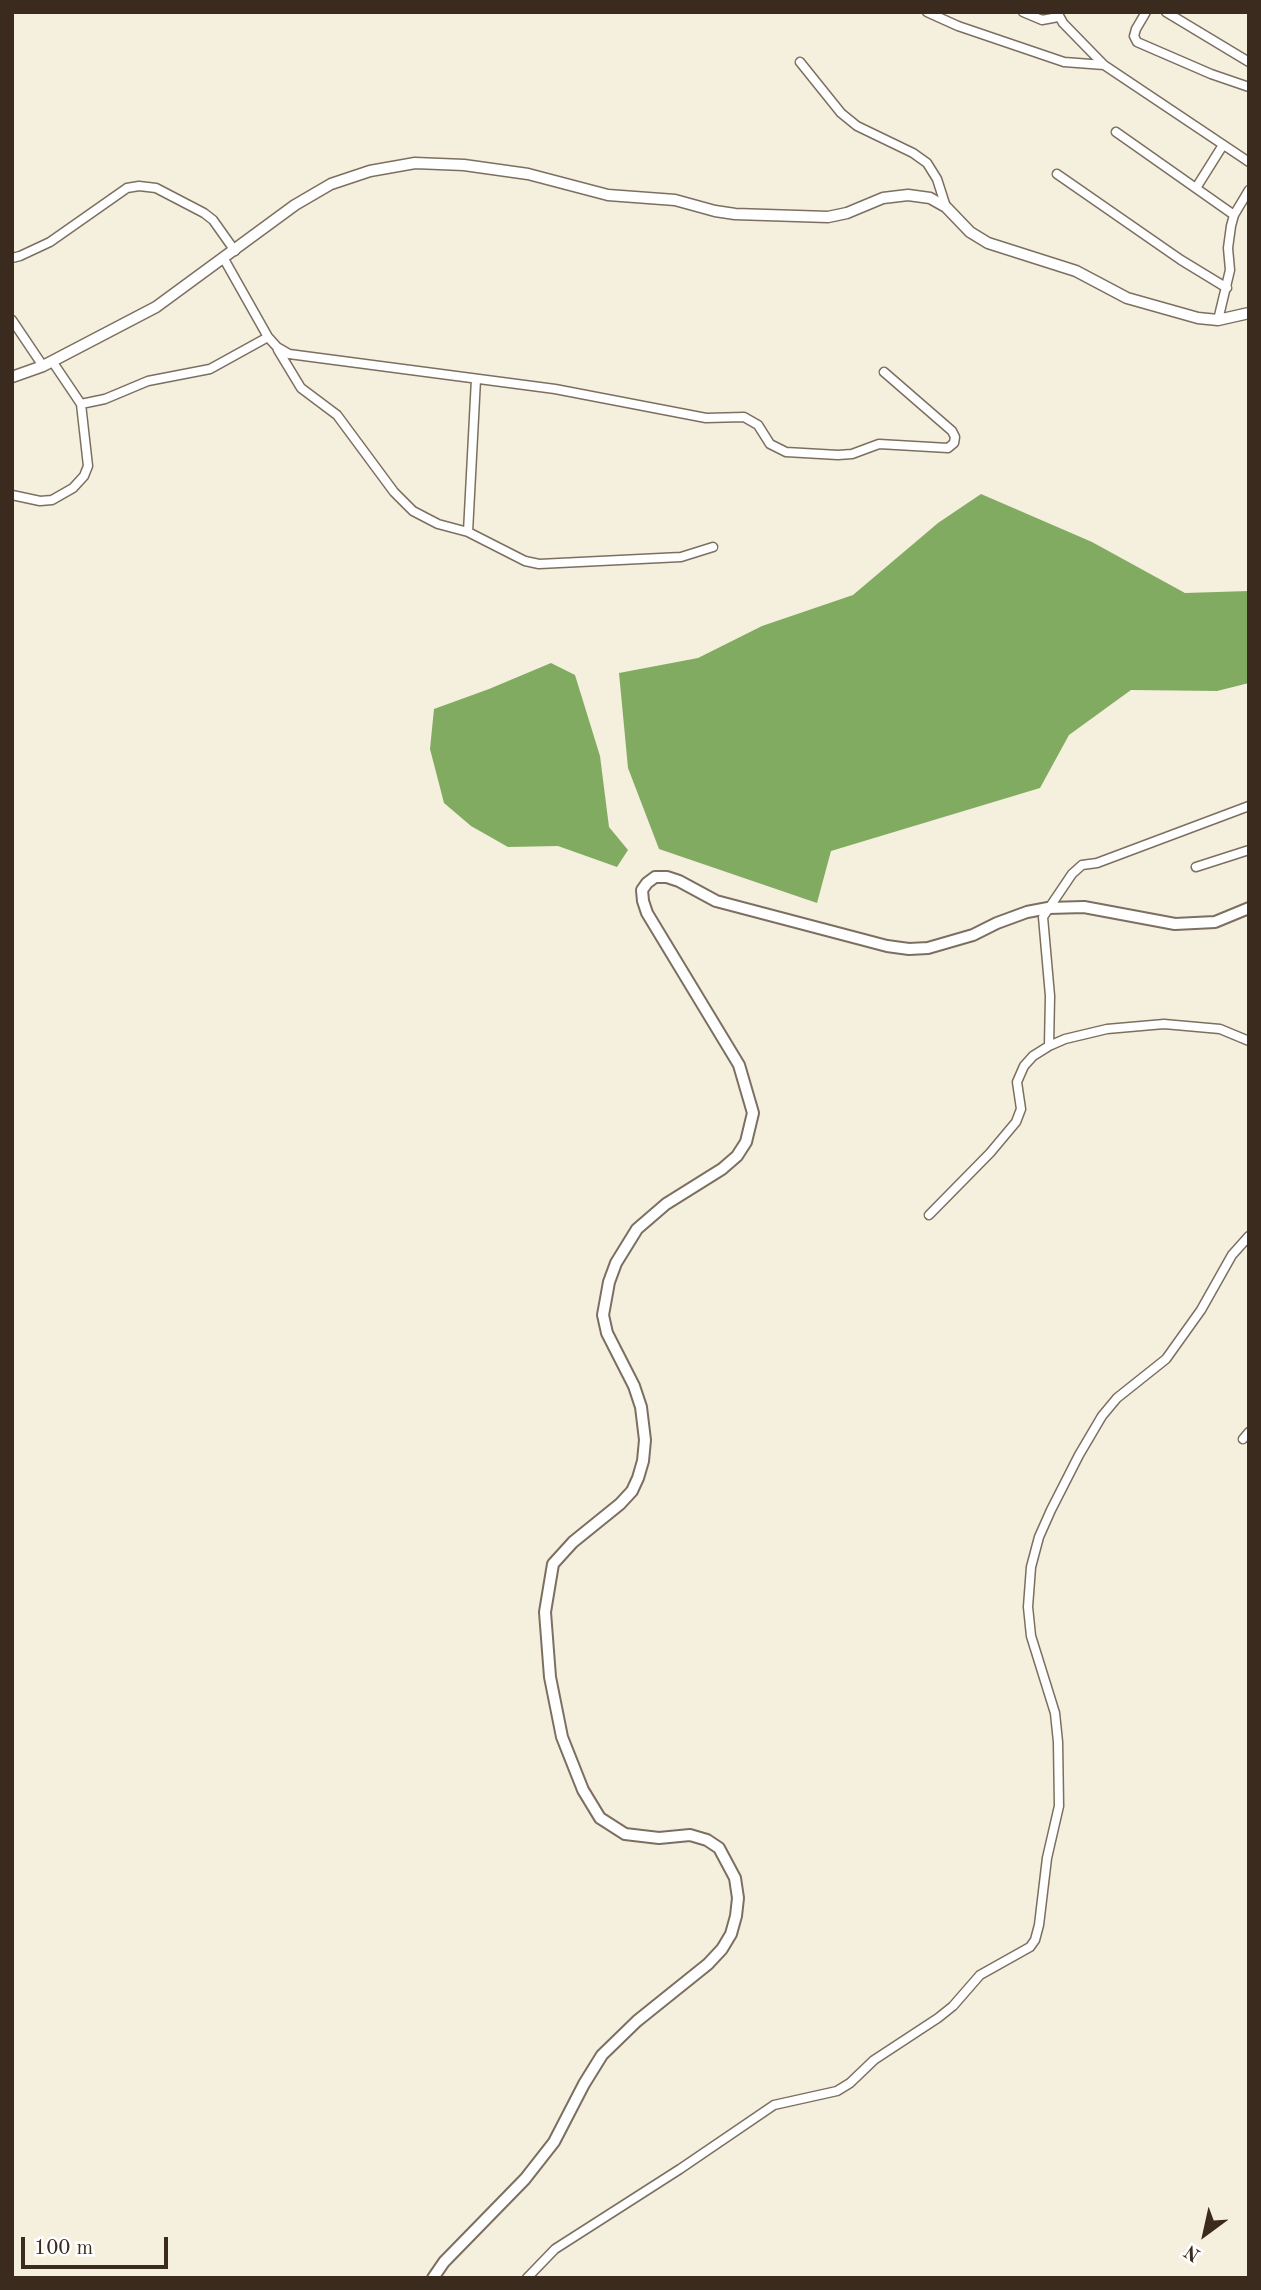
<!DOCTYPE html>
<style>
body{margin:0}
#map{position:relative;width:1261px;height:2290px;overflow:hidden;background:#f5efdd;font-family:"Old Standard TT",serif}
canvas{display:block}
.frame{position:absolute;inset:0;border:14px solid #3b2a1e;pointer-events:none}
.north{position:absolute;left:1170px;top:2199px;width:70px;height:70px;-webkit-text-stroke:5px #fff;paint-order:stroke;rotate:213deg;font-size:19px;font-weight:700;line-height:28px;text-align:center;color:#3b2a1e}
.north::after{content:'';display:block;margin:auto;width:24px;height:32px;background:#3b2a1e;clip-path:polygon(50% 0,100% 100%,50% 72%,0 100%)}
.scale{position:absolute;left:21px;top:2237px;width:147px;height:32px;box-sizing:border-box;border:4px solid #3b2a1e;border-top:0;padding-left:9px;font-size:21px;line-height:24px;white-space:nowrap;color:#3b2a1e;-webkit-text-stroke:5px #fff;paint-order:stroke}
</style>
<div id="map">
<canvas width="1261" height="2290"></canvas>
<div class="frame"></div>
<div class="north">N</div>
<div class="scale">100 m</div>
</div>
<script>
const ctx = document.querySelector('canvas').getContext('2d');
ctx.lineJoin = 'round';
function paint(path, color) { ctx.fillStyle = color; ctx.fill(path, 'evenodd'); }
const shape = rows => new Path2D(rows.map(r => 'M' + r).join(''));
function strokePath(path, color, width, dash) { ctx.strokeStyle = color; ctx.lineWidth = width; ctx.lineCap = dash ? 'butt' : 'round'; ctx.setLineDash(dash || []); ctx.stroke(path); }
const forest = shape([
 [981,494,1092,542,1185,593,1249,591,1249,683,1217,691,1131,690,1069,735,1040,788,831,851,817,903,659,849,628,768,619,673,698,658,762,626,853,595,938,523],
 [551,663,575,675,600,756,609,827,628,850,617,867,558,846,508,847,471,826,444,803,430,749,434,709,489,689]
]);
const minor = shape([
 [927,12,958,26,1064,62,1104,65],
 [1023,12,1042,20,1058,17],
 [1057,12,1063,23,1104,65,1249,162],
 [1146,12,1136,29,1134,36,1137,42,1211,74,1249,87],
 [1166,12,1249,62],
 [800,62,841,113,857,126,913,153,927,163,937,179,946,207],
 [1116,132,1234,215],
 [1057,174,1181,260,1227,288],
 [1196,188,1223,145],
 [12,258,20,256,50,242,127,188,139,186,156,188,204,213,213,220,235,251],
 [224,259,268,337,277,347,289,354,555,389,706,418,744,417,758,425,770,444,786,452,838,455,852,454,879,444,948,448,954,443,955,437,952,431,884,372],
 [12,320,43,366],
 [1218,320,1230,270,1228,248,1231,226,1234,215,1249,190],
 [278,350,301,388,337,415,394,492,413,511,438,524,468,532,525,561,539,564,681,557,713,547],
 [81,404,105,399,148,381,210,369,268,337],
 [12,495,40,501,52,500,73,488,84,476,88,466,81,404,52,361],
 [468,532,476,379],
 [1196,867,1249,850],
 [1049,1046,1050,996,1043,917,1072,874,1082,865,1097,863,1249,806],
 [929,1215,990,1153,1016,1122,1021,1109,1017,1082,1024,1066,1033,1056,1049,1046,1065,1039,1107,1029,1164,1024,1220,1029,1249,1041],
 [1243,1439,1249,1432],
 [527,2278,555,2249,680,2169,774,2105,837,2091,850,2083,874,2060,938,2018,953,2006,980,1975,1030,1947,1035,1940,1039,1925,1047,1858,1059,1806,1058,1742,1055,1713,1031,1636,1028,1607,1031,1567,1039,1537,1051,1510,1079,1455,1102,1416,1117,1398,1166,1359,1201,1310,1232,1255,1249,1236]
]);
const tertiary = shape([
 [12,377,43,366,156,307,295,205,331,184,370,171,415,163,464,165,528,174,608,195,675,200,715,211,735,214,828,217,847,213,883,198,908,195,930,198,946,207,970,232,988,243,1076,271,1127,298,1198,318,1218,320,1249,313]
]);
const secondary = shape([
 [433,2278,444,2262,525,2179,554,2142,584,2084,602,2055,637,2021,708,1964,722,1949,731,1934,736,1916,738,1898,735,1878,719,1848,707,1840,690,1835,659,1838,625,1834,600,1818,583,1790,562,1737,550,1677,545,1612,553,1564,573,1542,620,1504,632,1491,638,1478,643,1461,645,1440,641,1407,634,1386,607,1333,603,1315,609,1282,616,1263,637,1229,666,1204,722,1169,737,1156,746,1142,753,1113,739,1065,647,913,643,901,642,890,647,883,655,877,667,877,679,881,716,901,887,946,909,949,928,948,973,935,997,923,1027,912,1048,908,1084,907,1175,924,1215,922,1249,908]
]);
paint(forest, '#82ab62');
strokePath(minor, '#7c6f61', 11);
strokePath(tertiary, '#7c6f61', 13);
strokePath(secondary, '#7c6f61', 14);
strokePath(minor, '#fff', 8);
strokePath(tertiary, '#fff', 10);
strokePath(secondary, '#fff', 10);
</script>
